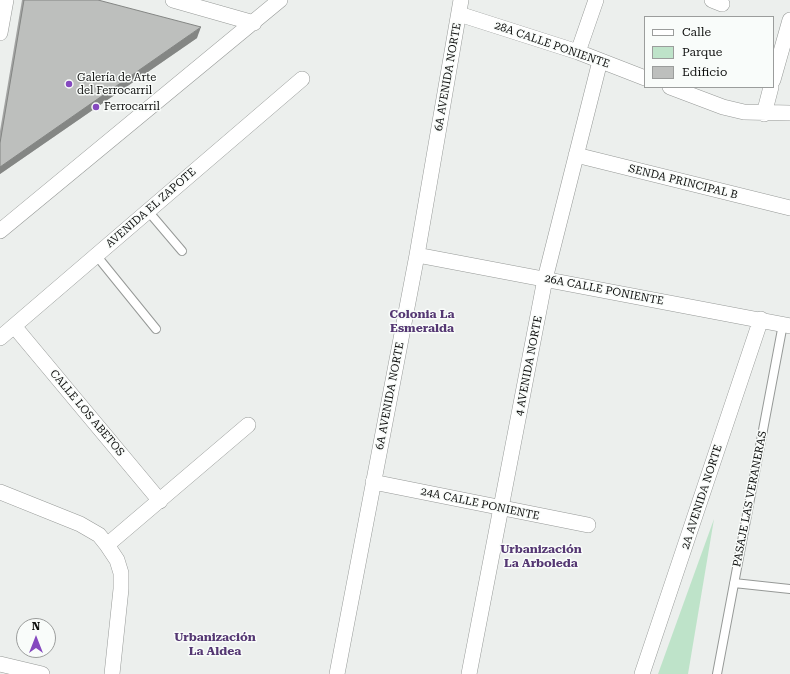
<!DOCTYPE html>
<meta charset="utf-8">
<style>
body{margin:0}
#map{position:relative;width:790px;height:674px;overflow:hidden;background:#ecefed;font-family:"Roboto Serif",serif}
canvas{display:block}
.legend{position:absolute;left:644px;top:16px;width:130px;height:72px;box-sizing:border-box;background:#f9fcfa;border:1px solid #9b9d9c;margin:0;padding:5px 7px;list-style:none;font-size:12px;color:#0e0f0e}
.legend li{display:flex;align-items:center;gap:8px;height:20px}
.legend b{width:20px;border:1px solid #9b9d9c}
.north{position:absolute;left:16px;top:618px;width:40px;height:40px;box-sizing:border-box;background:#f9fcfa;border:1px solid #9b9d9c;border-radius:50%;rotate:0deg;font-size:11px;font-weight:700;line-height:16px;text-align:center;color:#0e0f0e}
.north::after{content:'';display:block;margin:auto;width:14px;height:18px;background:#8549bf;clip-path:polygon(50% 0,100% 100%,50% 72%,0 100%)}
</style>
<div id="map">
<canvas width="790" height="674"></canvas>
<ul class="legend">
<li><b style="height:5px;background:#fff"></b>Calle</li>
<li><b style="height:11px;background:#bee3c9"></b>Parque</li>
<li><b style="height:11px;background:#bdbfbd"></b>Edificio</li>
</ul>
<div class="north">N</div>
</div>
<script>
const ctx = document.querySelector('canvas').getContext('2d');
ctx.lineJoin = 'round';
function paint(path, color) { ctx.fillStyle = color; ctx.fill(path, 'evenodd'); }
const shape = rows => new Path2D(rows.map(r => 'M' + r).join(''));
function strokePath(path, color, width, dash) { ctx.strokeStyle = color; ctx.lineWidth = width; ctx.lineCap = dash ? 'butt' : 'round'; ctx.setLineDash(dash || []); ctx.stroke(path); }
function write(font, color, halo, rows, align = 'center') {
  ctx.font = font + ' "Roboto Serif",serif'; ctx.lineWidth = 3; ctx.setLineDash([]); ctx.textBaseline = 'middle'; ctx.strokeStyle = halo; ctx.fillStyle = color; for (const [text, x, y, turn = 0] of rows) {
    ctx.save(); ctx.translate(x, y); ctx.rotate((+turn || 0) * Math.PI / 180); ctx.textAlign = isNaN(turn) ? turn : align; if (halo) ctx.strokeText(text, 0, 0); ctx.fillText(text, 0, 0); ctx.restore();
  }
}
const green = shape([
 [714,519,688,674,658,674]
]);
const service = shape([
 [148,211,182,251],
 [96,255,156,329],
 [734,583,790,589],
 [717,674,783,324]
]);
const minor = shape([
 [173,0,254,23],
 [712,0,722,4],
 [459,14,578,52,645,78],
 [0,33,6,0],
 [578,52,596,0],
 [773,80,790,20],
 [670,87,723,107,744,112,790,113],
 [764,114,771,87],
 [576,155,790,208],
 [0,231,280,0],
 [417,255,790,326],
 [14,326,160,501],
 [0,338,302,79],
 [373,482,588,525],
 [0,492,80,524,99,535,107,545,117,560,121,573,121,589,112,674],
 [107,545,248,425],
 [0,664,42,674],
 [337,674,417,255,461,0],
 [469,674,545,279,600,61],
 [642,674,761,319]
]);
const wall = shape([
 [22,0,98,0,197,38,0,174,0,131]
]);
const shadedWall = shape([
 [201,27,197,38,0,174,0,167]
]);
const building = shape([
 [24,0,98,0,201,27,0,167,0,143,24,0]
]);
const markers = [
 [69,84,4,"#8549bf"],
 [96,107,4,"#8549bf"]
];
const streetNames = [
 ["28A CALLE PONIENTE",552,45,19],
 ["6A AVENIDA NORTE",448,77,-80],
 ["SENDA PRINCIPAL B",683,182,14],
 ["AVENIDA EL ZAPOTE",151,208,-41],
 ["26A CALLE PONIENTE",604,290,11],
 ["4 AVENIDA NORTE",529,366,-79],
 ["6A AVENIDA NORTE",390,396,-79],
 ["CALLE LOS ABETOS",87,413,50],
 ["2A AVENIDA NORTE",702,497,-72],
 ["PASAJE LAS VERANERAS",750,499,-79],
 ["24A CALLE PONIENTE",480,504,12]
];
const poiNames = [
 ["Galería de Arte",77,78],
 ["del Ferrocarril",77,91],
 ["Ferrocarril",104,107]
];
const neighbourhoodNames = [
 ["Colonia La",422,314],
 ["Esmeralda",422,328],
 ["Urbanización",541,549],
 ["La Arboleda",541,563],
 ["Urbanización",215,637],
 ["La Aldea",215,651]
];
paint(green, '#bee3c9');
strokePath(service, '#969997', 10);
strokePath(minor, '#969997', 16);
strokePath(service, '#fff', 8);
strokePath(minor, '#fff', 15);
paint(wall, '#a3a4a3');
paint(shadedWall, '#848684');
paint(building, '#bdbfbd');
strokePath(building, '#848684', 1);
for (const [x, y, r, color] of markers) { const dot = new Path2D(); dot.arc(x, y, r, 0, 2 * Math.PI); ctx.fillStyle = color; ctx.fill(dot); strokePath(dot, '#f9fcfa', 1.5); }
write('11px', '#0e0f0e', '#f9fcfa', streetNames);
write('11px', '#0e0f0e', '#f9fcfa', poiNames, 'left');
write('bold 12px', '#553873', '#f9fcfa', neighbourhoodNames);
</script>
